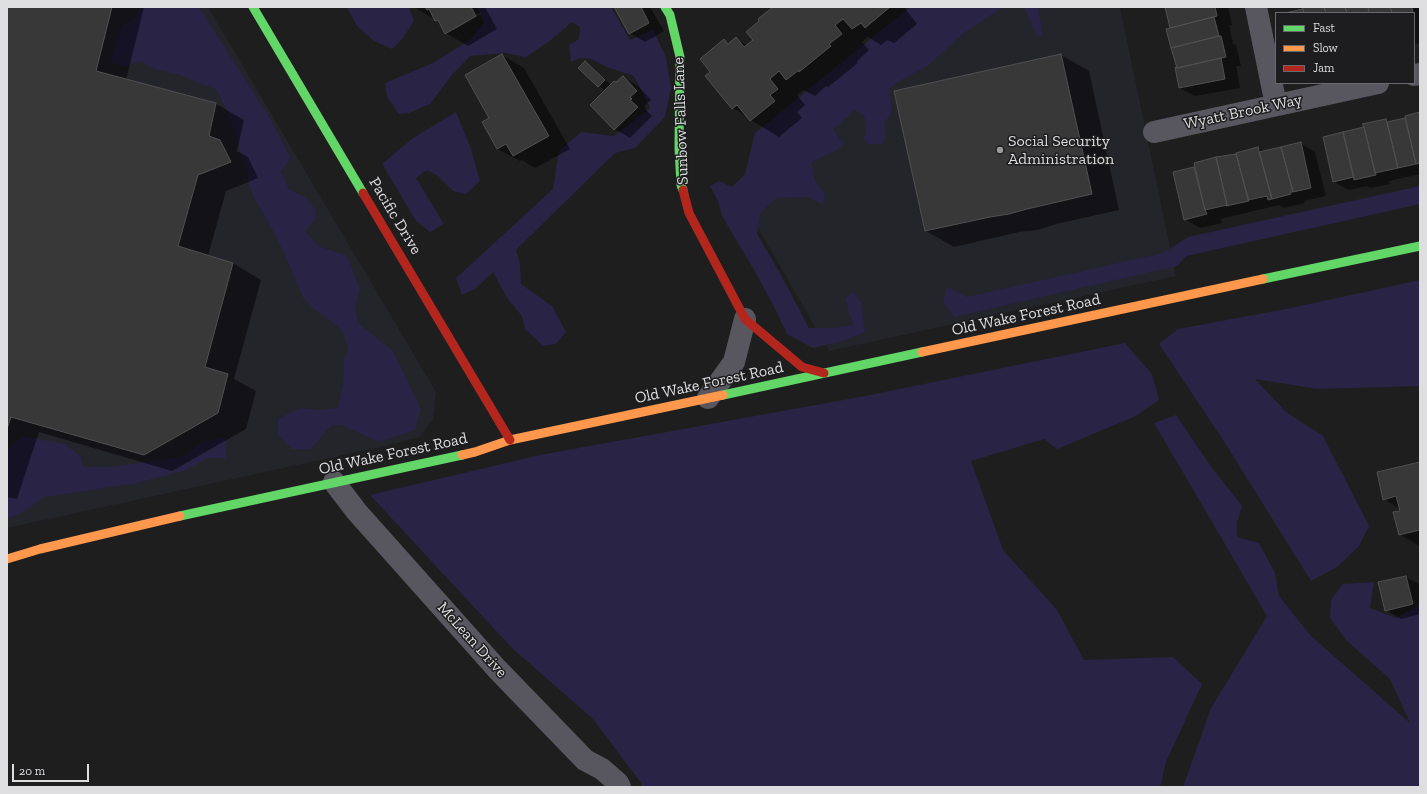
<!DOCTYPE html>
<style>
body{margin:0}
#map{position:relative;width:1427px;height:794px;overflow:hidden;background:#1e1e1e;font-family:"Zilla Slab",serif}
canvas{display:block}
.frame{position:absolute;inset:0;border:8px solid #dedddf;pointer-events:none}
.legend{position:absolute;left:1275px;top:12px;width:140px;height:72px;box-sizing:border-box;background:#1d1d1f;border:1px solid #6a6a6c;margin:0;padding:5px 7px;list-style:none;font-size:12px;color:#dedddf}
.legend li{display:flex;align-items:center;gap:8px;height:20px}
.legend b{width:20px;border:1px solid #6a6a6c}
.scale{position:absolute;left:12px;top:764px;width:77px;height:18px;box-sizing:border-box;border:2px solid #dedddf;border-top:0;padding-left:5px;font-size:12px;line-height:14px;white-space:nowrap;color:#dedddf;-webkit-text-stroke:3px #1d1d1f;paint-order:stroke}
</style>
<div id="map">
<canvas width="1427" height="794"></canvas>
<div class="frame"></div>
<ul class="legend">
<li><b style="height:5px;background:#63d668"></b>Fast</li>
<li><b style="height:5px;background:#ff974d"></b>Slow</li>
<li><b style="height:5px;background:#b3261e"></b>Jam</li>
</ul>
<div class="scale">20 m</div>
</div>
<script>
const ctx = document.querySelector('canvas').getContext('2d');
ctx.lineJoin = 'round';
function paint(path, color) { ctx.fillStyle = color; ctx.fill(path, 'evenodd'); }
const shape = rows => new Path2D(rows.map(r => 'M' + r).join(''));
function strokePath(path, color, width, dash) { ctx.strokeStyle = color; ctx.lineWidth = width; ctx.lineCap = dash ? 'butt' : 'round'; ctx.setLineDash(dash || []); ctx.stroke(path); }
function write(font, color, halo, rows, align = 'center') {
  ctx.font = font + ' "Zilla Slab",serif'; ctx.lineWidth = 3; ctx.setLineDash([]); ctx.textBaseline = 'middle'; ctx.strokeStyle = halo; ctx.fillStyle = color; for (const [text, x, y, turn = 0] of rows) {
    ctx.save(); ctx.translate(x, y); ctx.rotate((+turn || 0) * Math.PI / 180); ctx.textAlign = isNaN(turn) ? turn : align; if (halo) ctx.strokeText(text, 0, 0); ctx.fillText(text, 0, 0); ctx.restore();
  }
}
const built = shape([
 [7,7,208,7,436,392,433,418,420,437,380,447,7,528],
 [965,7,1120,7,1176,276,829,351,738,193]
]);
const green = shape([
 [140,7,199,7,274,125,290,158,281,172,289,189,306,198,316,210,315,220,305,231,318,246,347,256,360,289,355,307,358,323,393,351,421,409,415,430,380,442,354,431,343,425,332,425,311,449,292,449,278,435,278,419,300,408,316,410,338,408,343,382,344,360,348,350,344,333,331,321,314,309,303,298,286,257,269,223,252,194,240,149,227,112,217,90,177,74,154,69,140,61,127,66,109,62,122,25,135,18],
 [347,7,409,7,414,21,403,38,392,49,374,41,357,26],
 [477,7,611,7,630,40,653,30,666,57,671,88,665,117,635,148,615,153,516,250,520,265,521,284,552,306,566,332,556,344,543,346,525,329,522,316,507,298,493,272,475,289,462,295,456,278,553,189,559,151,581,132,614,136,650,108,634,76,607,67,591,59,580,58,571,62,569,45,579,39,580,27,572,22,551,40,526,57,505,53,470,56,451,76,430,104,409,113,399,114,387,97,385,83,433,63,470,40,484,22],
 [910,7,1003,7,964,33,927,66,898,82,889,89,892,111,884,124,886,137,882,144,868,144,864,139,866,126,864,116,855,110,833,130,844,144,837,150,811,162,815,181,825,194,823,205,811,198,801,197,777,198,761,212,757,234,780,273,809,328,833,328,853,325,845,299,853,291,861,303,865,332,843,341,813,348,787,334,773,305,757,275,722,216,718,201,710,186,719,181,732,187,745,174,755,133],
 [1024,7,1038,7,1043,36,1037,36],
 [456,112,470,146,480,181,466,194,453,191,438,176,427,170,416,178,444,224,430,232,416,221,382,164,413,138],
 [1420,186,1420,204,1186,256,1177,266,954,317,943,302,947,287,967,297,1163,253,1188,237],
 [1420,280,1420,386,1318,389,1255,379,1286,412,1323,436,1369,526,1359,546,1337,567,1311,581,1225,443,1159,344,1178,329,1291,308],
 [1125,343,1152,374,1159,400,1136,416,1057,449,1044,439,971,461,1003,550,1057,610,1084,660,1173,657,1202,684,1166,762,1160,787,642,787,641,783,593,719,512,648,370,495,540,455,865,396],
 [1176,415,1212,468,1242,506,1237,523,1237,537,1259,543,1275,573,1279,596,1311,636,1410,723,1390,679,1347,641,1330,618,1331,600,1343,584,1374,582,1370,608,1396,618,1417,606,1420,597,1420,787,1183,787,1211,708,1267,616,1154,423],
 [22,436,65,444,81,457,83,467,111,467,183,457,199,444,216,438,226,438,226,458,207,458,186,470,137,483,45,497,18,515,7,518,7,460,9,448]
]);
const shadow = shape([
 [7,7,144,7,126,80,216,104,244,120,237,151,248,157,258,178,226,191,208,256,233,263,261,280,234,379,256,391,246,429,172,471,39,432,17,499,7,497],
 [416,7,485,7,497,29,468,46,446,33,441,23,417,9],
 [480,13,481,14,454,30,454,28],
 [615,7,650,7,664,31,645,42,630,33],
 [774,7,904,7,917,24,894,43,887,40,881,45,868,37,862,42,869,50,857,61,858,63,828,87,826,86,815,96,804,90,797,95,805,105,797,112,802,118,779,137,751,120,747,117,733,108,711,72,724,40,730,44,736,39,748,46,754,41],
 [1166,7,1228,7,1232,25,1229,25,1233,44,1236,45,1241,66,1236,66,1240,88,1195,96,1180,88,1171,29],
 [1305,7,1420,7,1420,43,1414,44,1414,13,1289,13,1304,9],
 [502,55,524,68,570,149,535,168,522,160,520,161,498,149,483,123,491,119],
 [1061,55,1089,71,1119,210,1056,224,1038,230,1019,232,954,247,926,231],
 [585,62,592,67,611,85,616,83,623,77,638,86,651,100,644,106,646,108,645,109,652,116,630,138,615,129,606,90,599,86,579,68],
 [1420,113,1420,174,1389,181,1390,184,1370,188,1367,186,1349,190,1334,182,1366,128,1386,120,1390,122,1406,118],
 [1300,143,1315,152,1326,196,1304,201,1305,203,1284,208,1279,205,1220,219,1222,223,1200,228,1185,219,1174,173,1196,168,1258,148,1264,152],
 [1420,463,1420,546,1399,534,1400,509,1384,499],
 [1406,577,1420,585,1420,614,1401,619,1386,610,1380,583]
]);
const building = shape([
 [7,7,112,7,96,71,216,103,209,136,220,140,231,162,198,175,178,246,233,263,205,367,228,374,218,413,144,455,11,417,7,429,7,7],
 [425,7,471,7,476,16,445,34,438,20,435,21,429,9,427,10,425,7],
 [614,7,641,7,649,23,629,34,614,7],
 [773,7,890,7,865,28,861,23,852,29,843,19,835,25,842,34,829,44,831,46,799,72,799,70,786,80,779,71,770,79,778,89,770,95,775,101,750,121,737,105,732,109,705,76,710,72,700,59,724,39,728,44,736,37,744,47,753,40,746,32,759,21,758,19,773,7],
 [1165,7,1215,7,1217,16,1170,28,1165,7],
 [1302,7,1324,7,1326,13,1304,13,1302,7],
 [1324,7,1345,7,1347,13,1326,13,1324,7],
 [1345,7,1368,7,1369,13,1347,13,1345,7],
 [1368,7,1390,7,1392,13,1369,13,1368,7],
 [1390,7,1412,7,1413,13,1392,13,1390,7],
 [1303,9,1304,13,1285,13,1303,9],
 [1214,17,1219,36,1171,48,1166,29,1214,17],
 [1219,36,1221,36,1226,57,1177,68,1171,48,1219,36],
 [502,54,549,136,513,156,506,144,497,149,482,122,489,118,465,75,502,54],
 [1061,54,1092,194,1027,209,1009,214,990,217,925,231,894,91,1061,54],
 [1221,58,1225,79,1179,88,1175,67,1177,68,1221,58],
 [585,61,605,80,598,87,578,68,585,61],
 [623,76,637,91,630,97,632,99,630,100,638,107,614,130,590,105,614,81,616,82,623,76],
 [1420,112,1420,163,1416,164,1405,116,1420,112],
 [1405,118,1416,164,1398,168,1387,122,1405,118],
 [1386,119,1398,168,1375,173,1364,127,1362,124,1386,119],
 [1364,127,1376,175,1354,180,1343,132,1364,127],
 [1343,132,1354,177,1333,182,1323,137,1343,132],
 [1301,142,1311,188,1293,192,1281,147,1301,142],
 [1258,147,1272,199,1268,200,1267,196,1248,200,1236,153,1258,147],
 [1281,147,1293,192,1290,192,1291,194,1272,199,1259,152,1281,147],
 [1236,154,1249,201,1226,206,1227,205,1216,157,1236,154],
 [1216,157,1227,205,1205,210,1194,163,1216,157],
 [1194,167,1205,210,1207,214,1184,220,1173,172,1194,167],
 [1420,462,1420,530,1399,535,1393,512,1400,511,1396,496,1383,500,1377,472,1420,462],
 [1406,576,1413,604,1385,611,1378,582,1406,576]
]);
const street = shape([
 [1256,7,1276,105],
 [1414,75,1420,74],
 [1154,132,1378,83],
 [708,398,734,362,745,319],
 [334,482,357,512,497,669,585,760,602,769,618,783,620,787]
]);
const fast = shape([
 [253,7,363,193],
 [665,7,670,15,680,57,679,148,681,185,683,190],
 [1263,279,1420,246],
 [723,395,922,352],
 [180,516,462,455]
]);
const slow = shape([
 [922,352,1263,279],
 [462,455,475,452,510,440,723,395],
 [7,559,40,549,180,516]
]);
const jam = shape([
 [683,190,689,213,745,319,802,367,824,373],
 [363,193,510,440]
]);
const markers = [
 [1000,150,4,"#9b9a9b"]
];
const streetNames = [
 ["Wyatt Brook Way",1243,112,-12],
 ["Sunbow Falls Lane",681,121,-92],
 ["Pacific Drive",395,216,59],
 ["Old Wake Forest Road",1026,315,-12],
 ["Old Wake Forest Road",709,383,-12],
 ["Old Wake Forest Road",393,454,-12],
 ["McLean Drive",472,640,48]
];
const poiNames = [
 ["Social Security",1008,141],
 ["Administration",1008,159]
];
paint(built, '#24242b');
paint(green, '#292346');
paint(shadow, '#0007');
paint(building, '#383839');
strokePath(building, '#505051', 1);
strokePath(street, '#585760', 22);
strokePath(fast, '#63d668', 9);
strokePath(slow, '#ff974d', 9);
strokePath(jam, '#b3261e', 9);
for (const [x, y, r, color] of markers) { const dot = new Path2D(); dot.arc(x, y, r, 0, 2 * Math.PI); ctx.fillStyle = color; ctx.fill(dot); strokePath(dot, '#1d1d1f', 1.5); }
write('16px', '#dedddf', '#1d1d1f', streetNames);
write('16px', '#dedddf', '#1d1d1f', poiNames, 'left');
</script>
